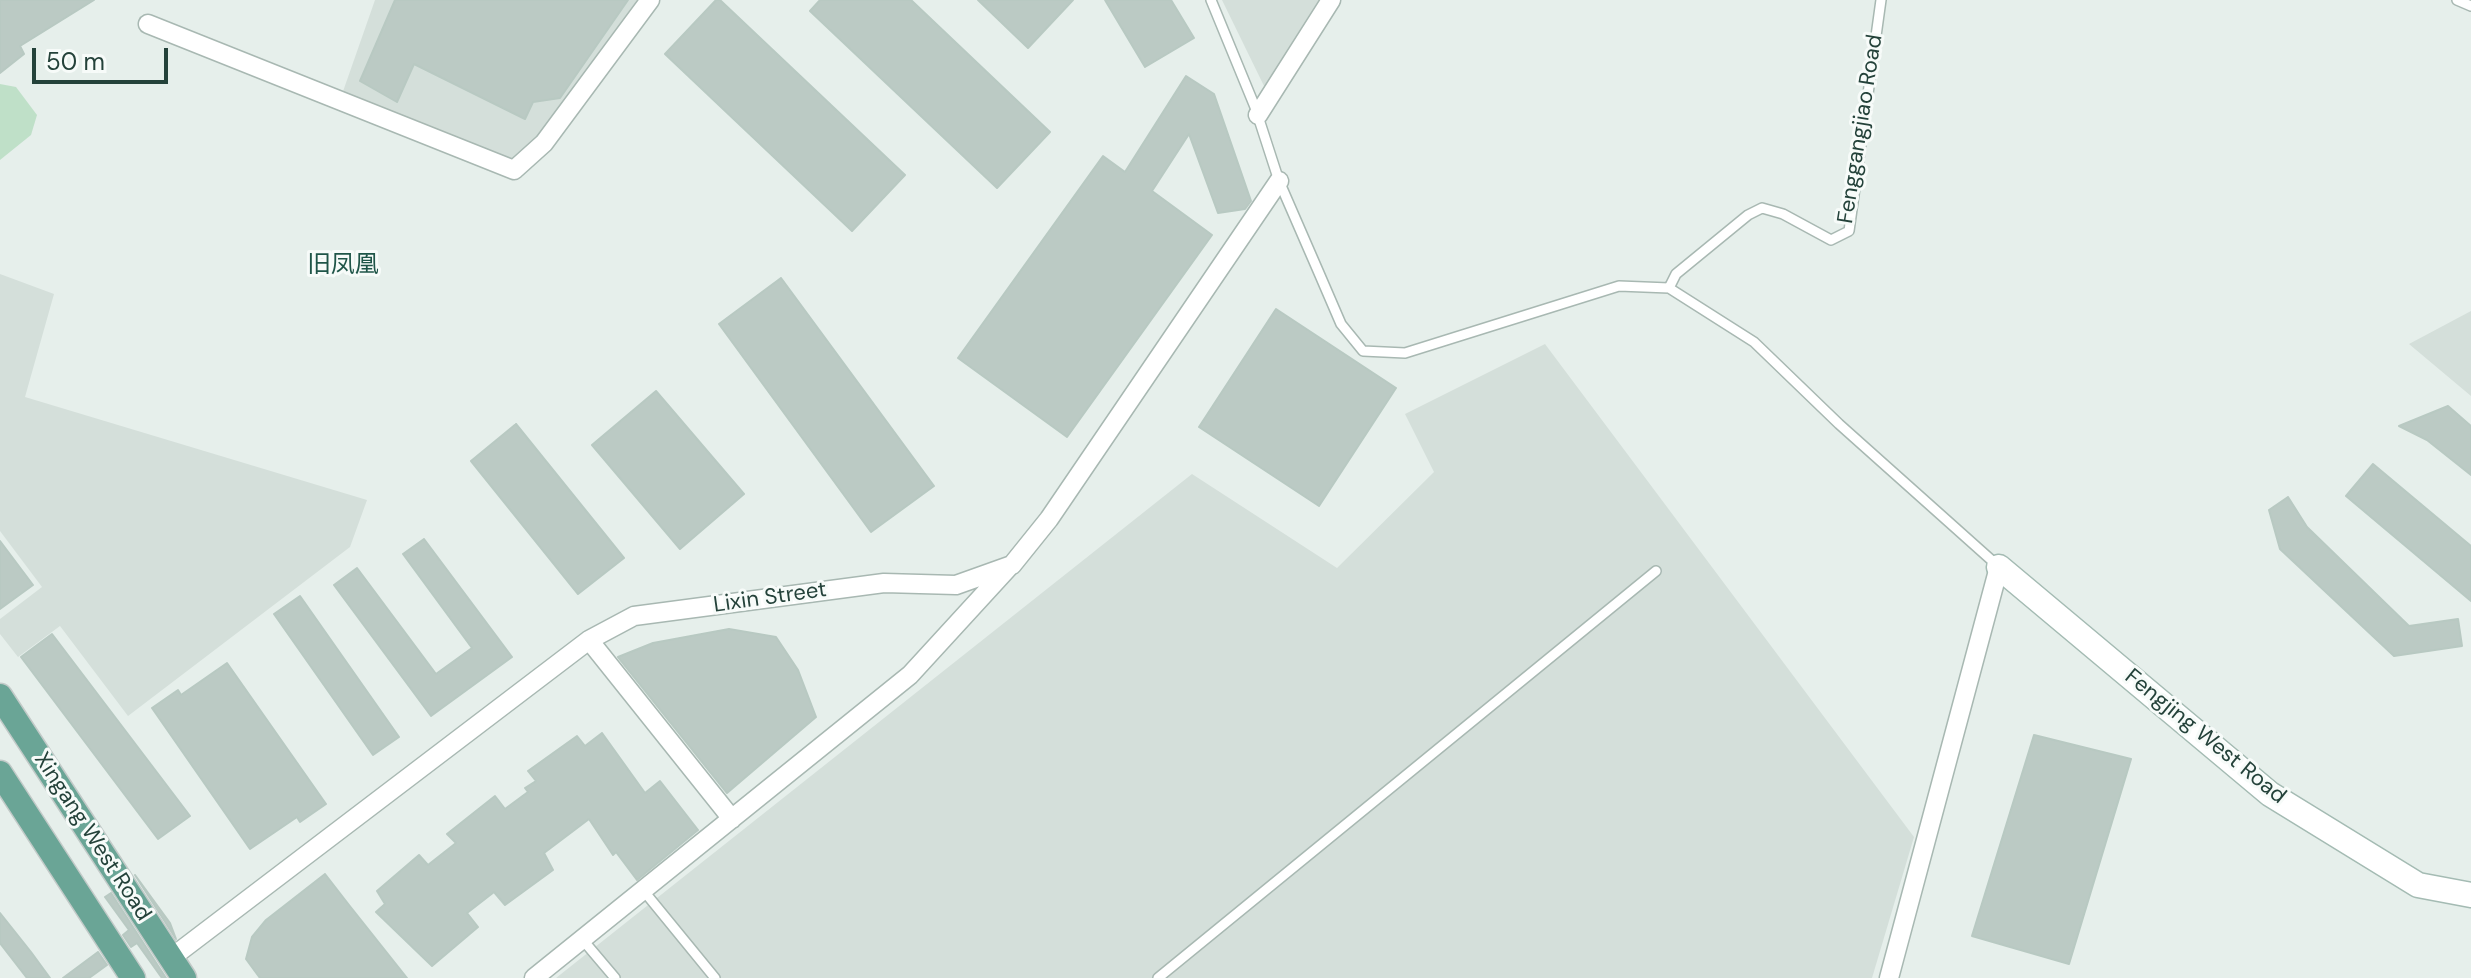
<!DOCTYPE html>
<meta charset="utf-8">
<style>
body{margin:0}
#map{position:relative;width:2471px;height:978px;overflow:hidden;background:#e6efeb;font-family:"DM Sans",sans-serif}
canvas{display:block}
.scale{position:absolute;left:32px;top:48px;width:136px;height:36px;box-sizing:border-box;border:4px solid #24423a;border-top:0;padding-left:10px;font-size:24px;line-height:28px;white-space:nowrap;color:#24423a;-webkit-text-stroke:6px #f7fbf9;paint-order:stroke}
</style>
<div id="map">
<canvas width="2471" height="978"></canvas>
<div class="scale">50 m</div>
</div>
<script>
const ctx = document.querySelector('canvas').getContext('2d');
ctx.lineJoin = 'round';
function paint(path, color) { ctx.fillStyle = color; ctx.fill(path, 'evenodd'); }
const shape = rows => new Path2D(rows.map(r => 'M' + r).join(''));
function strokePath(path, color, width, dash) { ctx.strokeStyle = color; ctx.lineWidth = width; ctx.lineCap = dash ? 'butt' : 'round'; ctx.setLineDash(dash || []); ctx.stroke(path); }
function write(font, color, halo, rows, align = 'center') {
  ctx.font = font + ' "DM Sans","Noto Sans SC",sans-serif'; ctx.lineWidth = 6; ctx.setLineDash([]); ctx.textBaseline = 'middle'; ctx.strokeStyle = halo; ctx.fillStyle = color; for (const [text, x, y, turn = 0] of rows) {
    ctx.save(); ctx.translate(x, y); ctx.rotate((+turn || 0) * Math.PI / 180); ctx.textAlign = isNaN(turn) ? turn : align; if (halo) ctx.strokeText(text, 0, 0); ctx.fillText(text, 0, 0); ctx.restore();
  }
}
const built = shape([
 [375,0,649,0,523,163,340,100],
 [1222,0,1324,0,1265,88],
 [0,274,54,294,25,397,367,500,350,547,128,716,60,626,18,657,0,634,0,619,42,587,0,531],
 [2471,311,2471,396,2409,344],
 [1545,344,1914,837,1872,978,556,978,1192,474,1337,568,1434,472,1405,414]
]);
const green = shape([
 [0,84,16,87,37,115,31,135,0,160]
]);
const building = shape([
 [0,0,94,0,20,46,24,54,0,73,0,0],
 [395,0,628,0,560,98,533,102,525,119,414,64,397,102,360,81,395,0],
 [716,0,720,0,905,175,852,231,665,54,716,0],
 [820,0,911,0,1050,132,997,188,810,11,820,0],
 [978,0,1073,0,1028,48,978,0],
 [1105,0,1171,0,1194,38,1145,67,1105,0],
 [1186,76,1214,94,1251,201,1245,209,1218,213,1189,134,1152,191,1212,235,1067,437,958,358,1103,156,1125,172,1186,76],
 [781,278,934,486,871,532,719,324,781,278],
 [1276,309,1396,388,1319,506,1199,427,1276,309],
 [656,391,744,494,680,549,592,445,656,391],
 [2448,406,2471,426,2471,475,2427,440,2399,426,2448,406],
 [516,424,624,558,578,594,471,461,516,424],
 [2373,464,2471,546,2471,601,2346,496,2373,464],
 [2288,497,2307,527,2409,626,2458,619,2462,646,2394,656,2280,549,2269,510,2288,497],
 [424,539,512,657,431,716,334,585,357,568,436,674,472,648,403,554,424,539],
 [0,541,33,585,0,609,0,541],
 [300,596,399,737,373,755,274,614,300,596],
 [729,629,776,637,798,670,816,717,727,793,618,657,653,643,729,629],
 [52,634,190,816,158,839,21,657,52,634],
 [227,663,326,804,300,822,297,817,250,849,152,708,178,690,181,695,227,663],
 [602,733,645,793,660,781,698,830,637,880,616,852,613,855,589,819,544,853,553,870,505,905,494,892,467,913,478,927,432,966,376,912,385,904,377,891,419,855,428,865,456,843,447,834,495,796,505,809,528,792,525,788,536,781,528,771,577,736,585,746,602,733],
 [2034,735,2131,759,2069,964,1972,936,2034,735],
 [325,874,349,905,407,978,260,978,246,959,252,937,266,920,325,874],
 [135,875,170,923,176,939,135,875],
 [111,893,166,978,162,978,137,943,131,947,123,935,129,930,105,897,111,893],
 [0,913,31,952,50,978,27,978,0,943,0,913],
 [98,952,107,965,89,978,63,978,98,952]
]);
const lane = shape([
 [1211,0,1255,107,1279,181,1319,273,1341,324,1363,351,1405,353,1619,286,1669,288,1754,342,1839,424,1998,566],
 [2457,0,2471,6],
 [1669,288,1676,274,1748,215,1762,208,1783,214,1831,240,1849,231,1881,0],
 [643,890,715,978],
 [582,939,615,978],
 [1158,978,1656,571]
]);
const street = shape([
 [148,24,514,170,544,143,650,0],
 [1258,115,1331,0],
 [589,640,732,819],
 [171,958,589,640,634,616,884,583,956,585,1012,565,1049,519,1279,181],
 [534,978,910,675,1009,567],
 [1889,978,1999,567]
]);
const secondary = shape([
 [1999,567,2270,794,2418,885,2471,895]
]);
const primary = shape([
 [0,696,184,978],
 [0,773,133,978]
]);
const streetNames = [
 ["Fenggangjiao Road",1861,129,-81],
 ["Lixin Street",770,598,-8],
 ["Fengjing West Road",2205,737,39],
 ["Xingang West Road",92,837,57]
];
const neighbourhoodNames = [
 ["旧凤凰",343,266]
];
paint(built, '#d4dfda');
paint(green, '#bfe0c8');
paint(building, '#bbcac4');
strokePath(building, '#b8c9c2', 2);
strokePath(lane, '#a8b8b2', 12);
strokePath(street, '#a8b8b2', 21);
strokePath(secondary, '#a4bbb3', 27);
strokePath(primary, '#c2cac8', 27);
strokePath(lane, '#fff', 9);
strokePath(street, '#fff', 18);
strokePath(secondary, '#fff', 24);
strokePath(primary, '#6aa596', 24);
write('22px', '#24423a', '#f7fbf9', streetNames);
write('24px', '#1f5548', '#f7fbf9', neighbourhoodNames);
</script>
